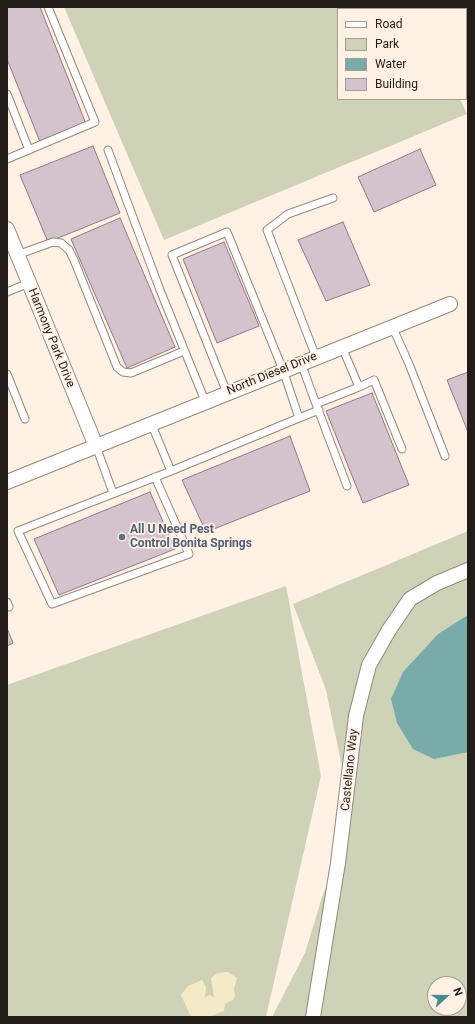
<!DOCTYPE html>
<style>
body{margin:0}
#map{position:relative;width:475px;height:1024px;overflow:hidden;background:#fff1e3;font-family:Roboto,sans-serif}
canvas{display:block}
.frame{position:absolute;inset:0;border:8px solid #221d18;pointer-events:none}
.legend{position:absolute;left:337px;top:8px;width:130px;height:92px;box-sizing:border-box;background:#fff1e3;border:1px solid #a79c92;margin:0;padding:5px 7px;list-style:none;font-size:12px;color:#221d18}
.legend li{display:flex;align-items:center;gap:8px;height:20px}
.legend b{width:20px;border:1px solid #a79c92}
.north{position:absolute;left:427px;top:976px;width:40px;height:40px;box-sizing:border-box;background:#fff1e3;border:1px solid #a79c92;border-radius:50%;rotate:69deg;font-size:11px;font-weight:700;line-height:16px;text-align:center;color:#221d18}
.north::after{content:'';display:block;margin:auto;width:14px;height:18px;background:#458d8d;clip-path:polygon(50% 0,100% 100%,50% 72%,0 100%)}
</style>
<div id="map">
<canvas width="475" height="1024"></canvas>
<div class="frame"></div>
<ul class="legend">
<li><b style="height:5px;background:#fff"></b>Road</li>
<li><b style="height:11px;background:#ced2b6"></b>Park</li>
<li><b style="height:11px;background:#79abab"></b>Water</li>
<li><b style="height:11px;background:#d4c2cc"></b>Building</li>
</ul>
<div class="north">N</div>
</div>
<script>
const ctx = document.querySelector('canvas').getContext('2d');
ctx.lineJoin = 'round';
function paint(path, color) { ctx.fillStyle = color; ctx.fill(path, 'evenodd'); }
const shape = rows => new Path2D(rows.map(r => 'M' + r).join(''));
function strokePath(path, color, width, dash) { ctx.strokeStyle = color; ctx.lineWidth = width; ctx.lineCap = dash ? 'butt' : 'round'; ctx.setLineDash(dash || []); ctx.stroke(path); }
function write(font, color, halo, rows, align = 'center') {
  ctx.font = font + ' Roboto,sans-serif'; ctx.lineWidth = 3.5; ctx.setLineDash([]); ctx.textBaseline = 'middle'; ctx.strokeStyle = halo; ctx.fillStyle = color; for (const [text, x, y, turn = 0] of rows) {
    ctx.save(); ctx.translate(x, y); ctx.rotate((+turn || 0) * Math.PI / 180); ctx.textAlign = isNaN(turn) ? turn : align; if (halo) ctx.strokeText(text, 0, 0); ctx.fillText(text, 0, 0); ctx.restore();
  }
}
const green = shape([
 [64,7,423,7,424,9,338,9,338,99,460,99,467,114,164,240],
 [468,531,468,1017,272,1017,305,953,323,894,336,865,344,776,326,690,293,604],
 [435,984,459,984,459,1008,435,1008],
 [286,586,321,776,266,1017,7,1017,7,685]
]);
const sand = shape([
 [228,972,237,978,234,989,235,996,233,1000,225,1004,224,1011,208,1017,193,1017,190,1015,181,995,188,986,202,980,206,987,205,998,209,995,214,997,211,978,217,973]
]);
const water = shape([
 [468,615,468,752,434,759,413,749,397,723,391,699,403,672,438,634]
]);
const building = shape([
 [7,7,40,7,86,124,40,142,7,59,7,7],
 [93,146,120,213,48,242,20,175,93,146],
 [420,149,436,185,374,212,358,177,420,149],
 [120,218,175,347,127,368,71,239,120,218],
 [343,222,370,285,326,301,298,240,343,222],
 [224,242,259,326,217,343,183,259,224,242],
 [468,372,468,432,447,380,468,372],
 [372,393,409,485,363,503,326,411,372,393],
 [290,436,310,491,206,532,182,480,290,436],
 [150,492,175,549,59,595,34,539,150,492],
 [7,628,13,643,7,646,7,628]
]);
const lane = shape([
 [7,94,29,150],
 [108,150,160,290,205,401],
 [7,159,95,122,48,7],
 [17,255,53,242,61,243,69,250,74,260,117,367,123,372,131,373,184,351],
 [7,292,29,283],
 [392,326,409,364,445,456],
 [342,347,359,387,374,380,402,449],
 [316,357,267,230,288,214,333,198],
 [301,363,316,404],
 [7,374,25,419],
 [299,418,319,410],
 [151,423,171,471,18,531,52,604,189,554,155,477],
 [96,446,113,493],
 [171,471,299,418,283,370,227,232,172,255,227,393],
 [347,486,316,404,359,387],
 [7,602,9,607]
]);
const street = shape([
 [7,229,96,446],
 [7,482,450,304],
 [313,1017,338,863,356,716,369,665,389,630,410,599,437,583,468,570]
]);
const markers = [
 [122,537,4,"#5c6f8a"]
];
const streetNames = [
 ["Harmony Park Drive",51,338,68],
 ["North Diesel Drive",272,374,-22],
 ["Castellano Way",350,770,-84]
];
const serviceNames = [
 ["All U Need Pest",130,530],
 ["Control Bonita Springs",130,544]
];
paint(green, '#ced2b6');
paint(sand, '#f4eac5');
paint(water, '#79abab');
paint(building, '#d4c2cc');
strokePath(building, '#8c7b85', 1);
strokePath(lane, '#94887b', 9);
strokePath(street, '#94887b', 16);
strokePath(lane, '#fff', 7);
strokePath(street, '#fff', 14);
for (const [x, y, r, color] of markers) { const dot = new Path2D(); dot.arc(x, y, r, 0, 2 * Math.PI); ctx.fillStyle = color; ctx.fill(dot); strokePath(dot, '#fff1e3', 1.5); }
write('12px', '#221d18', '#fff1e3', streetNames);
write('bold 12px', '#4e5e75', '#fff1e3', serviceNames, 'left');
</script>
